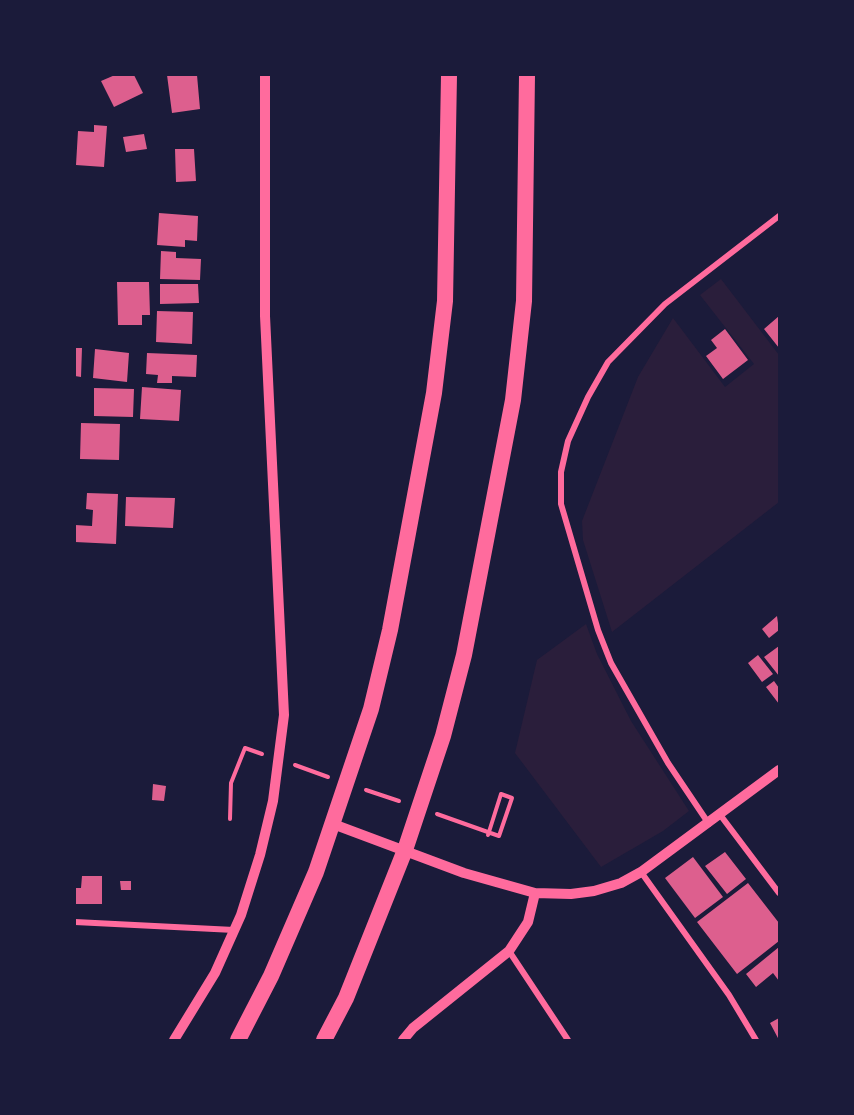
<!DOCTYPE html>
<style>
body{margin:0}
#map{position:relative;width:854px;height:1115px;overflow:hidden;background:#1b1b3a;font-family:Manrope,sans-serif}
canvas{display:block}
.frame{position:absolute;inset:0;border:76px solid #1b1b3a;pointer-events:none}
</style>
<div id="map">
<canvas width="854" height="1115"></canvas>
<div class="frame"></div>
</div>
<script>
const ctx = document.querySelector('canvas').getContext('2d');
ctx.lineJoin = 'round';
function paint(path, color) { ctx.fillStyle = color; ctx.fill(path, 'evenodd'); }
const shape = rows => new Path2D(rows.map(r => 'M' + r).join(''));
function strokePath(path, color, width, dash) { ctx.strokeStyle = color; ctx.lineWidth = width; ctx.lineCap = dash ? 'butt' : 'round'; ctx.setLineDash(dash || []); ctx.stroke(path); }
const green = shape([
 [721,279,779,355,779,502,612,632,583,540,582,521,638,377,673,318,725,387,754,364,700,295],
 [586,624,597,654,631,721,689,811,663,831,601,867,515,753,537,660]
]);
const building = shape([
 [115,75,134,75,143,93,114,107,101,81],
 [167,75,197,75,200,109,172,113],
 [94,125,107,126,104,167,76,165,78,131,94,132],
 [144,134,147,149,126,152,123,137],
 [175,149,194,149,196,181,176,182],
 [159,213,198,216,197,241,185,240,185,247,157,245],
 [161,251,176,252,176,258,201,259,200,280,160,279],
 [117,282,149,282,150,315,142,315,142,325,118,325],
 [160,284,198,284,199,303,160,304],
 [157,311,193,312,192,344,156,342],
 [779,316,779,348,764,329],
 [725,329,748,360,723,379,706,356,717,348,711,340],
 [75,348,82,348,81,377,75,376],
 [95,349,129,353,127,382,93,378],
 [147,353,197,355,196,377,172,376,172,383,157,383,158,375,146,374],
 [142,387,181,390,179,421,140,419],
 [94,388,134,389,133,417,94,416],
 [81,423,120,424,119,460,80,459],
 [87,493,118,494,116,544,75,542,75,525,92,526,93,510,86,509],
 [126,497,175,498,173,528,125,526],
 [777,616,779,630,769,638,762,629],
 [779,646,779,676,764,657],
 [758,655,773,674,762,682,748,663],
 [774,681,779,688,779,704,766,687],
 [153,784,166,786,164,801,152,800],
 [725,852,746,879,727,894,705,866],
 [693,857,723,897,695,918,665,878],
 [82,876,102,876,102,904,75,904,75,888,81,888],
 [120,881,131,881,131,890,121,890],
 [748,883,779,923,779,941,737,974,697,922],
 [779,947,779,981,773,973,756,987,746,974],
 [779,1018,779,1040,770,1023]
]);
const path = shape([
 [295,765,328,777],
 [366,790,399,801],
 [437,814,499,836,512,798,501,794,488,835],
 [230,819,231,783,245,748,262,754]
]);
const minor = shape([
 [721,816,779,893],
 [709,824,668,763,611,663,598,630,561,504,561,472,568,441,588,397,608,362,665,304,779,216],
 [641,872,729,995,756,1040],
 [75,922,234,930],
 [509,951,568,1040]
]);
const tertiary = shape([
 [333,824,464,873,535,893,571,894,594,891,621,883,641,872,779,770],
 [174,1040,215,973,241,915,260,855,273,801,284,715,265,316,265,75],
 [403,1040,413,1028,509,951,528,922,535,893]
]);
const trunk = shape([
 [238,1040,271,976,316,872,371,709,390,630,434,393,445,301,449,75],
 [324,1040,346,998,405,850,443,736,464,655,513,400,524,301,527,75]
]);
paint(green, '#2a1e3b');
paint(building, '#dd5f8e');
strokePath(path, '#ff6b9d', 4);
strokePath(minor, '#ff6b9d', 6);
strokePath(tertiary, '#ff6b9d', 10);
strokePath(trunk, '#ff6b9d', 16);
</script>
